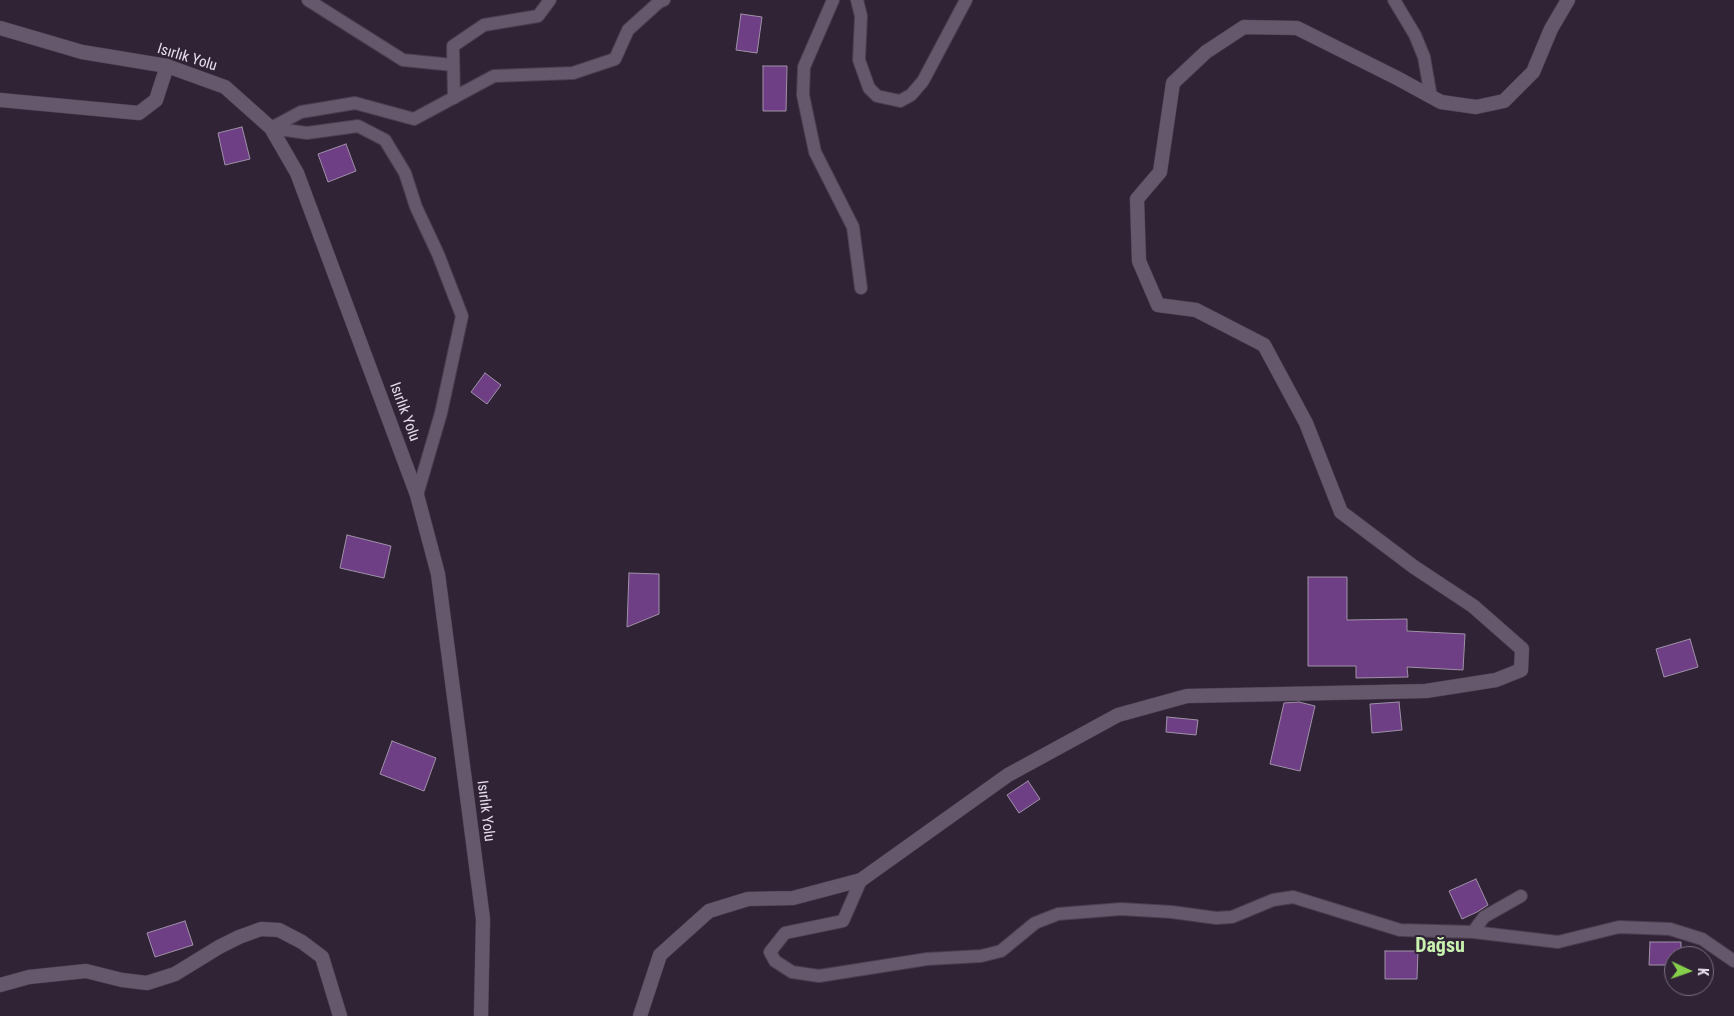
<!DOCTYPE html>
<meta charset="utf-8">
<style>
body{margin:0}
#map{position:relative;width:1734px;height:1016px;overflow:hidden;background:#302336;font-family:"Roboto Condensed",sans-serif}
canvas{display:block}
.north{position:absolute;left:1664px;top:946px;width:50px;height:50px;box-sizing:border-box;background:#302336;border:1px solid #796e7e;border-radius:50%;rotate:93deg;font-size:14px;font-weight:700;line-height:20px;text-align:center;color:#e6deeb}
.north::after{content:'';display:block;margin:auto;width:18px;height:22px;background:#86cf4b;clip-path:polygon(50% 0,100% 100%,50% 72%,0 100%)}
</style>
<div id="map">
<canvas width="1734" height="1016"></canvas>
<div class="north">K</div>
</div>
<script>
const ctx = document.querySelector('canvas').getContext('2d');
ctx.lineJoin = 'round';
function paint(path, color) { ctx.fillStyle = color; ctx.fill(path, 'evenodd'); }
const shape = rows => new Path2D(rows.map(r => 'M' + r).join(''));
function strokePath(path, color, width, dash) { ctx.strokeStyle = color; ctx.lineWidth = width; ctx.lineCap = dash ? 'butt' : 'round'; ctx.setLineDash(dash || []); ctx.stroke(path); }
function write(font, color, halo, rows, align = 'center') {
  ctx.font = font + ' "Roboto Condensed",sans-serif'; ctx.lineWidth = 4; ctx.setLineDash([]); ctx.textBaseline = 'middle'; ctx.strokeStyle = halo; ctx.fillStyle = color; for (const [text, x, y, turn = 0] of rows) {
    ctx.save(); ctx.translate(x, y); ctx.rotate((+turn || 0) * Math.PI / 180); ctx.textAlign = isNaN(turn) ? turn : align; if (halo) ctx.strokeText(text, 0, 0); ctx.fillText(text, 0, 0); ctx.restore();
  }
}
const building = shape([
 [741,14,762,17,757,53,736,50,741,14],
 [763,66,787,66,786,111,763,111,763,66],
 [242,127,250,159,225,165,218,133,242,127],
 [346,144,356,171,328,182,318,154,346,144],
 [485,373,501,385,487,404,471,392,485,373],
 [347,535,391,546,384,578,340,568,347,535],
 [629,573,659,574,659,614,627,627,629,573],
 [1308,577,1347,577,1347,620,1407,619,1407,631,1465,634,1463,670,1407,667,1408,677,1356,678,1356,666,1308,666,1308,577],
 [1690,639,1698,667,1664,677,1656,649,1690,639],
 [1299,702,1315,706,1300,771,1270,764,1284,703,1299,702],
 [1399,702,1402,730,1372,733,1370,704,1399,702],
 [1167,717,1198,720,1196,735,1166,732,1167,717],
 [392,741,436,758,424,791,380,774,392,741],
 [1028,781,1040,799,1019,813,1007,795,1028,781],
 [1476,879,1488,905,1477,912,1462,919,1449,891,1476,879],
 [185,921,193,945,155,957,147,933,185,921],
 [1650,942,1681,942,1681,956,1674,956,1674,965,1649,965,1650,942],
 [1385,951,1418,951,1417,979,1385,979,1385,951]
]);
const minor = shape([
 [308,0,403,60,453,65],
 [833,0,804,67,803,95,815,152,853,227,861,288],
 [857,0,861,16,859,60,869,88,877,96,900,101,911,95,923,81,966,0],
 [1394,0,1415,35,1424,57,1431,97],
 [454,98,453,46,484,25,538,16,550,0],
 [271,128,307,133,358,126,385,140,405,173,416,207,438,254,462,316,441,413,417,495],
 [271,128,301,112,355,103,414,119,494,76,573,73,615,59,628,30,659,2,664,0],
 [861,880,843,921,785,933,770,952,775,961,792,972,819,976,927,959,981,956,1001,951,1035,923,1058,914,1121,909,1172,912,1216,918,1232,917,1273,900,1293,897,1400,930,1473,932,1558,942,1619,927,1670,929,1702,939,1734,961],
 [1473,932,1484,917,1521,896]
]);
const tertiary = shape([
 [0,100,139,113,156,100,167,66],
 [0,985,29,977,86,971,122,980,147,983,175,974,219,947,239,937,261,929,279,930,302,942,322,957,340,1016],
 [640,1016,660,955,709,911,748,899,793,898,861,880,1008,775,1118,715,1187,696,1426,691,1496,680,1521,670,1522,649,1473,606,1414,567,1341,512,1306,423,1264,345,1196,310,1158,305,1139,261,1137,199,1160,172,1173,83,1206,52,1244,27,1297,28,1397,78,1441,102,1476,107,1504,101,1533,72,1551,29,1568,0]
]);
const secondary = shape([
 [0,28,82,52,167,66,225,87,271,128,297,173,417,495,438,574,483,919,481,1016]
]);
const streetNames = [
 ["Isırlık Yolu",187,58,17],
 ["Isırlık Yolu",404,412,70],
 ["Isırlık Yolu",485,811,83]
];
const districtNames = [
 ["Dağsu",1440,947]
];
paint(building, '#6e3f84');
strokePath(building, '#a091a8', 1);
strokePath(minor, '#493e4e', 14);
strokePath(tertiary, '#493e4e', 15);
strokePath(secondary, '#493e4e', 15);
strokePath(minor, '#65576c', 12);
strokePath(tertiary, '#65576c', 14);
strokePath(secondary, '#65576c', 14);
write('15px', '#e6deeb', '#302336', streetNames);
write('bold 20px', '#c8f2ae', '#302336', districtNames);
</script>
